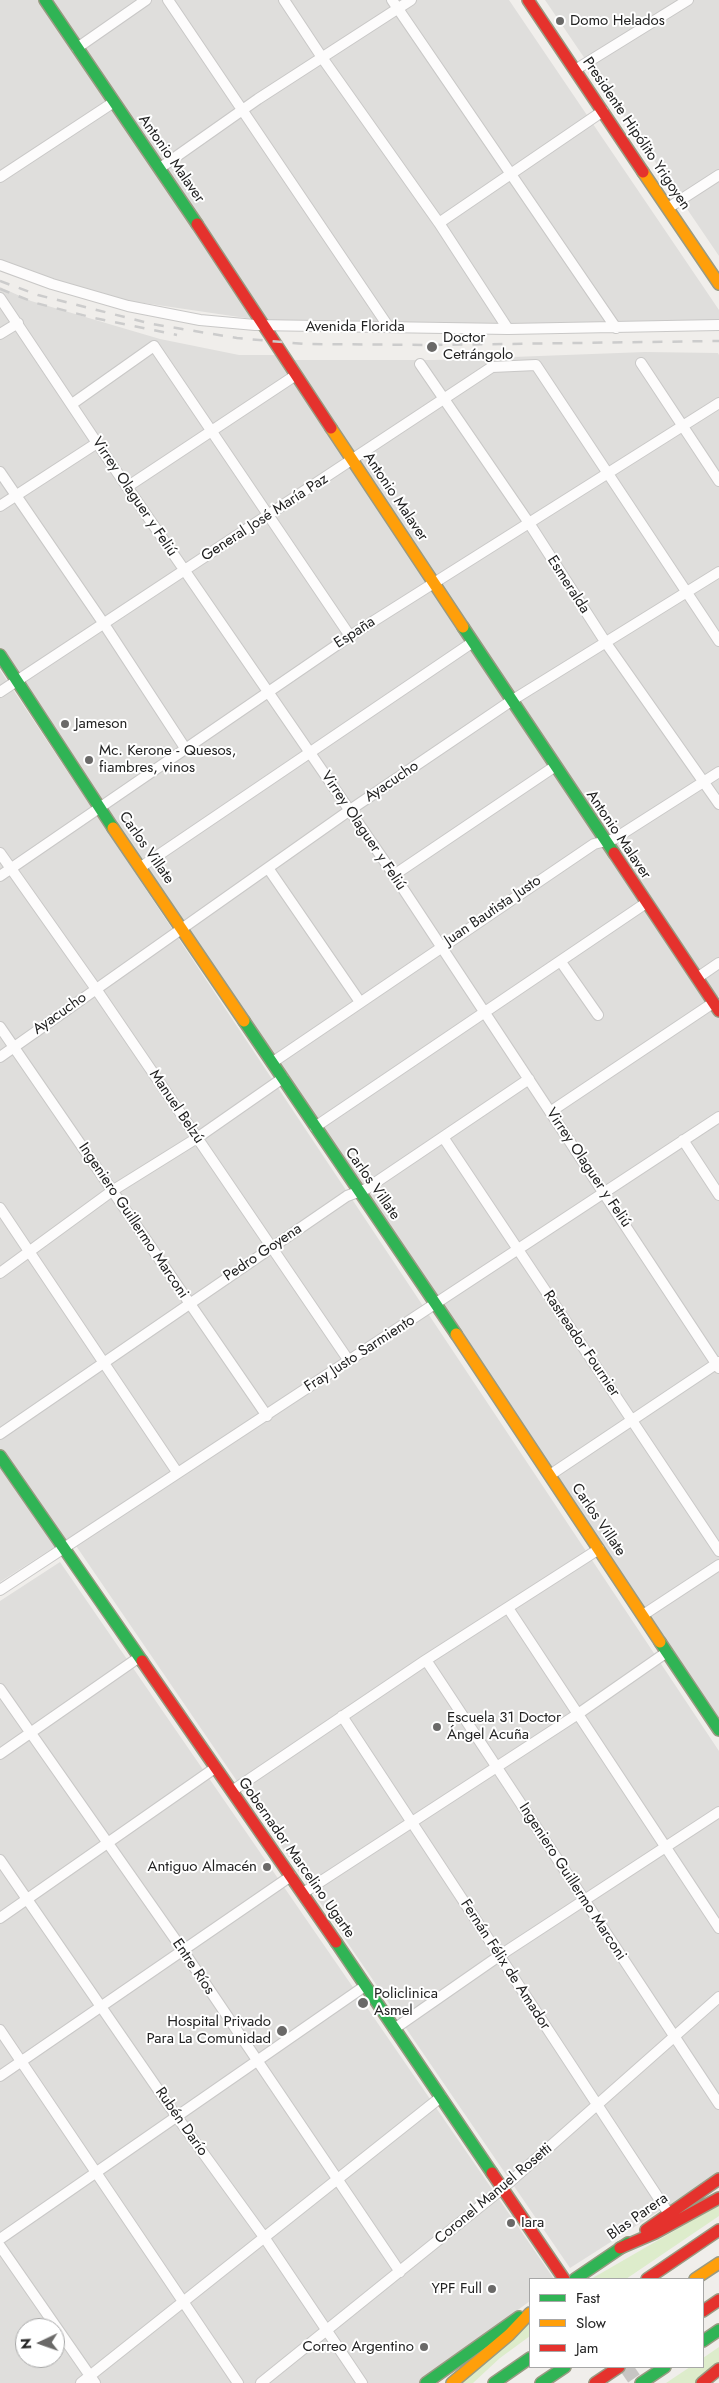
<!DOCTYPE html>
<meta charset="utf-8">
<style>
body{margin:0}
#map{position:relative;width:719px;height:2383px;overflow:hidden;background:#f0eeeb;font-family:Jost,sans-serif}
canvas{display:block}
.legend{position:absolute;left:529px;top:2278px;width:175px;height:90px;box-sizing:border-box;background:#fff;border:1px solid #a7a7a7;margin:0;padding:6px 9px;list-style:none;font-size:15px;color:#222}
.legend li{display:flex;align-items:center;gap:10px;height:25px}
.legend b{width:25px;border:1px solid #a7a7a7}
.north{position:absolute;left:15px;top:2318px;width:50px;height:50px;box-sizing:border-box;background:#fff;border:1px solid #a7a7a7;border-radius:50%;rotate:267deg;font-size:14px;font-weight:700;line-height:20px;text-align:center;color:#222}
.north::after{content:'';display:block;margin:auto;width:18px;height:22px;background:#6a6968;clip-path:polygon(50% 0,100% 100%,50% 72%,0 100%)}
</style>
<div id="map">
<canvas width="719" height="2383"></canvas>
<ul class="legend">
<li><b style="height:6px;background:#30b455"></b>Fast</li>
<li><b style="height:6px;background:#ff9f0a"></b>Slow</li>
<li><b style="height:6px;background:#e5322d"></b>Jam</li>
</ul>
<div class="north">N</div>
</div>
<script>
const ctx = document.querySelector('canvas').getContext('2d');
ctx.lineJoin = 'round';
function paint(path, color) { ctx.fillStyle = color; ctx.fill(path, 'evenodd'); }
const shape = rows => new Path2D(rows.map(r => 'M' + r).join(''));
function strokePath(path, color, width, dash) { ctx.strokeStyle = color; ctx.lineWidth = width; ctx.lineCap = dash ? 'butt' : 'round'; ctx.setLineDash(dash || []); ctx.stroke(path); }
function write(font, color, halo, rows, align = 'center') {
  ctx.font = font + ' Jost,sans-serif'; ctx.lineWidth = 4; ctx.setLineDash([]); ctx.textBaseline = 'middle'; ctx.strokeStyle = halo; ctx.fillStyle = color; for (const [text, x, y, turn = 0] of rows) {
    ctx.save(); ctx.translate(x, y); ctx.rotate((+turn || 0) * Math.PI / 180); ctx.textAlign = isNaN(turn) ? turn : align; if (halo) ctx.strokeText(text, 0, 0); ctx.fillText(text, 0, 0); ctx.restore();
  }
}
const residential = shape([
 [0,0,509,0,719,310,719,321,510,325,280,323,130,301,48,278,0,262],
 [545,0,719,0,719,256],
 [0,287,31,301,160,339,239,355,275,355,284,360,434,360,645,352,718,353,719,355,719,996,710,1000,719,1013,719,1360,552,1470,0,648],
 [0,670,719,1751,719,2173,570,2268,70,1537,0,1582],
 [719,1368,719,1730,550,1475],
 [60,1562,554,2279,530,2279,530,2301,419,2383,0,2383,0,1601],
 [25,2328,55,2328,55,2358,25,2358]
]);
const grass = shape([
 [719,2205,719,2216,626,2279,591,2279],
 [530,2323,530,2336,500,2358,473,2383,460,2383],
 [719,2347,719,2364,696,2383,666,2383,690,2367,703,2367,703,2358]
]);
const secondaryTunnel = shape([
 [626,2367,637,2383]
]);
const street = shape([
 [168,0,388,326],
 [284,0,323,59,439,223,508,329],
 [392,0,616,328],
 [77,48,146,0],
 [575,70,688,0],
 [160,168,258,99,411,0],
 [0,177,114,102],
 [668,208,719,175],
 [439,223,603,111],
 [0,265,52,284,128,306,200,320,255,325,508,329,719,325],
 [0,298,97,443,394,875,719,1368],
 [0,334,18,323],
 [641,363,719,481],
 [420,364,529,523,606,643,719,804],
 [72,404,154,346,350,636],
 [0,472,104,624,185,748],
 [127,487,296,375],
 [0,506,97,443],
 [0,692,492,367,536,365,719,641],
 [0,853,96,989,349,1361],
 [141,867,473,642],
 [268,868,360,1002],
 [394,875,554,767],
 [0,876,350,636,719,403],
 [561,962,598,1015],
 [697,978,719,963],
 [0,1027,267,1416],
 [0,1057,350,810,511,701,719,572],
 [273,1062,594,844,614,839,719,772],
 [550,1112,713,1003],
 [315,1127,646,903],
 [443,1137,719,1551],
 [683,1140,719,1195],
 [0,1208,177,1472],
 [0,1273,112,1191,197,1138,283,1078],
 [0,1434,347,1196,366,1189,529,1079],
 [550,1475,719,1362],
 [0,1590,719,1117],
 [508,1608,719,1928],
 [643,1615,719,1565],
 [426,1660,719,2104],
 [0,1689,182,1949,400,2272],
 [342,1716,669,2214],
 [0,1754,138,1658],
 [232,1791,426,1660,599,1549],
 [0,1860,177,2117,264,2237,362,2383],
 [303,1893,578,1714,667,1652],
 [0,1918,215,1768],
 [394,2029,499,1956,719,1812],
 [0,2030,238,2383],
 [0,2076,291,1876],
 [0,2239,365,1986],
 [0,2246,95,2383],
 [81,2383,441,2097],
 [261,2383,503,2188,719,1997]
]);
const fast = shape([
 [45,0,197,224],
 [463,627,614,853],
 [0,655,113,828],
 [244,1021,456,1334],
 [0,1456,142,1661],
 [660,1642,719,1730],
 [336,1942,492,2173],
 [575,2279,628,2243],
 [703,2341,719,2330],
 [426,2383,519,2317],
 [494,2383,530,2358],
 [541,2383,565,2367],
 [641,2383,665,2367]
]);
const slow = shape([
 [643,172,719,284],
 [331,428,463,627],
 [113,828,244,1021],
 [456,1334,660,1642],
 [695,2279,719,2263],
 [452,2383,509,2335,530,2313]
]);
const jam = shape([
 [528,0,643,172],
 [197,224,331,428],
 [614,853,719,1011],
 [142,1661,336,1942],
 [492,2173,564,2279],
 [646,2230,719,2179],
 [620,2248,655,2233,719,2198],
 [647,2279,719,2230],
 [703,2311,719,2300],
 [595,2383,619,2367],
 [702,2383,719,2369]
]);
const rail = shape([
 [0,281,38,295,152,324,237,338,305,344,432,345,719,341],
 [0,289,36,303,94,318,177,335]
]);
const markers = [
 [560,21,5,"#6a6968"],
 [432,347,6,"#6a6968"],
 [65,724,5,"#6a6968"],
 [89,760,5,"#6a6968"],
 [437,1727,5,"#6a6968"],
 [267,1867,5,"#6a6968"],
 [363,2003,6,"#6a6968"],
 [282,2031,6,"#6a6968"],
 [511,2223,5,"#6a6968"],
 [492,2289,5,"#6a6968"],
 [424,2347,5,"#6a6968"]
];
const poiNames = [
 ["Domo Helados",570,21],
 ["Doctor",443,338],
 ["Cetrángolo",443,355],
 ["Jameson",75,724],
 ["Mc. Kerone - Quesos,",99,751],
 ["fiambres, vinos",99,768],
 ["Escuela 31 Doctor",447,1718],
 ["Ángel Acuña",447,1735],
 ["Antiguo Almacén",257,1867,"right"],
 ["Policlinica",374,1994],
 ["Asmel",374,2011],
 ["Hospital Privado",271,2022,"right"],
 ["Para La Comunidad",271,2039,"right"],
 ["Iara",521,2223],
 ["YPF Full",482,2289,"right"],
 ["Correo Argentino",414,2347,"right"]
];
const streetNames = [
 ["Presidente Hipólito Yrigoyen",636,134,56],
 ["Antonio Malaver",171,159,55],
 ["Avenida Florida",355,327],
 ["Virrey Olaguer y Feliú",134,497,56],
 ["Antonio Malaver",395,497,56],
 ["General José María Paz",265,518,-33],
 ["Esmeralda",568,585,57],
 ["España",355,633,-33],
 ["Ayacucho",392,782,-34],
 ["Virrey Olaguer y Feliú",363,831,56],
 ["Antonio Malaver",618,835,56],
 ["Carlos Villate",146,848,55],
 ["Juan Bautista Justo",493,911,-34],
 ["Ayacucho",60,1014,-35],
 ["Manuel Belzú",176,1107,56],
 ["Virrey Olaguer y Feliú",588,1168,56],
 ["Carlos Villate",372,1184,55],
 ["Ingeniero Guillermo Marconi",133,1221,56],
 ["Pedro Goyena",263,1253,-34],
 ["Rastreador Fournier",581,1344,56],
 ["Fray Justo Sarmiento",360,1354,-33],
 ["Carlos Villate",598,1520,56],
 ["Gobernador Marcelino Ugarte",296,1858,55],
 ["Ingeniero Guillermo Marconi",572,1882,57],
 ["Fernán Félix de Amador",505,1965,57],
 ["Entre Ríos",193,1967,56],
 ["Rubén Darío",181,2122,55],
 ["Coronel Manuel Rosetti",494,2194,-40],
 ["Blas Parera",638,2217,-35]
];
paint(residential, '#dfdedc');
paint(grass, '#ddeccb');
strokePath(secondaryTunnel, '#c7c5c3', 14, [14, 7]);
strokePath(street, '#c9c8c7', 12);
strokePath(fast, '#999a82', 14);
strokePath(slow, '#999a82', 14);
strokePath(jam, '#999a82', 14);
strokePath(street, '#fdfcfc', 10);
strokePath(fast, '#30b455', 11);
strokePath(slow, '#ff9f0a', 11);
strokePath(jam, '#e5322d', 11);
strokePath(rail, '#ccc', 2.5, [10, 10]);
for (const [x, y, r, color] of markers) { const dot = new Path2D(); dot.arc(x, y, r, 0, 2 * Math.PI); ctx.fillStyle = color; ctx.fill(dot); strokePath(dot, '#fff', 2); }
write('15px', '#222', '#fff', poiNames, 'left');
write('15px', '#222', '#fff', streetNames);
</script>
